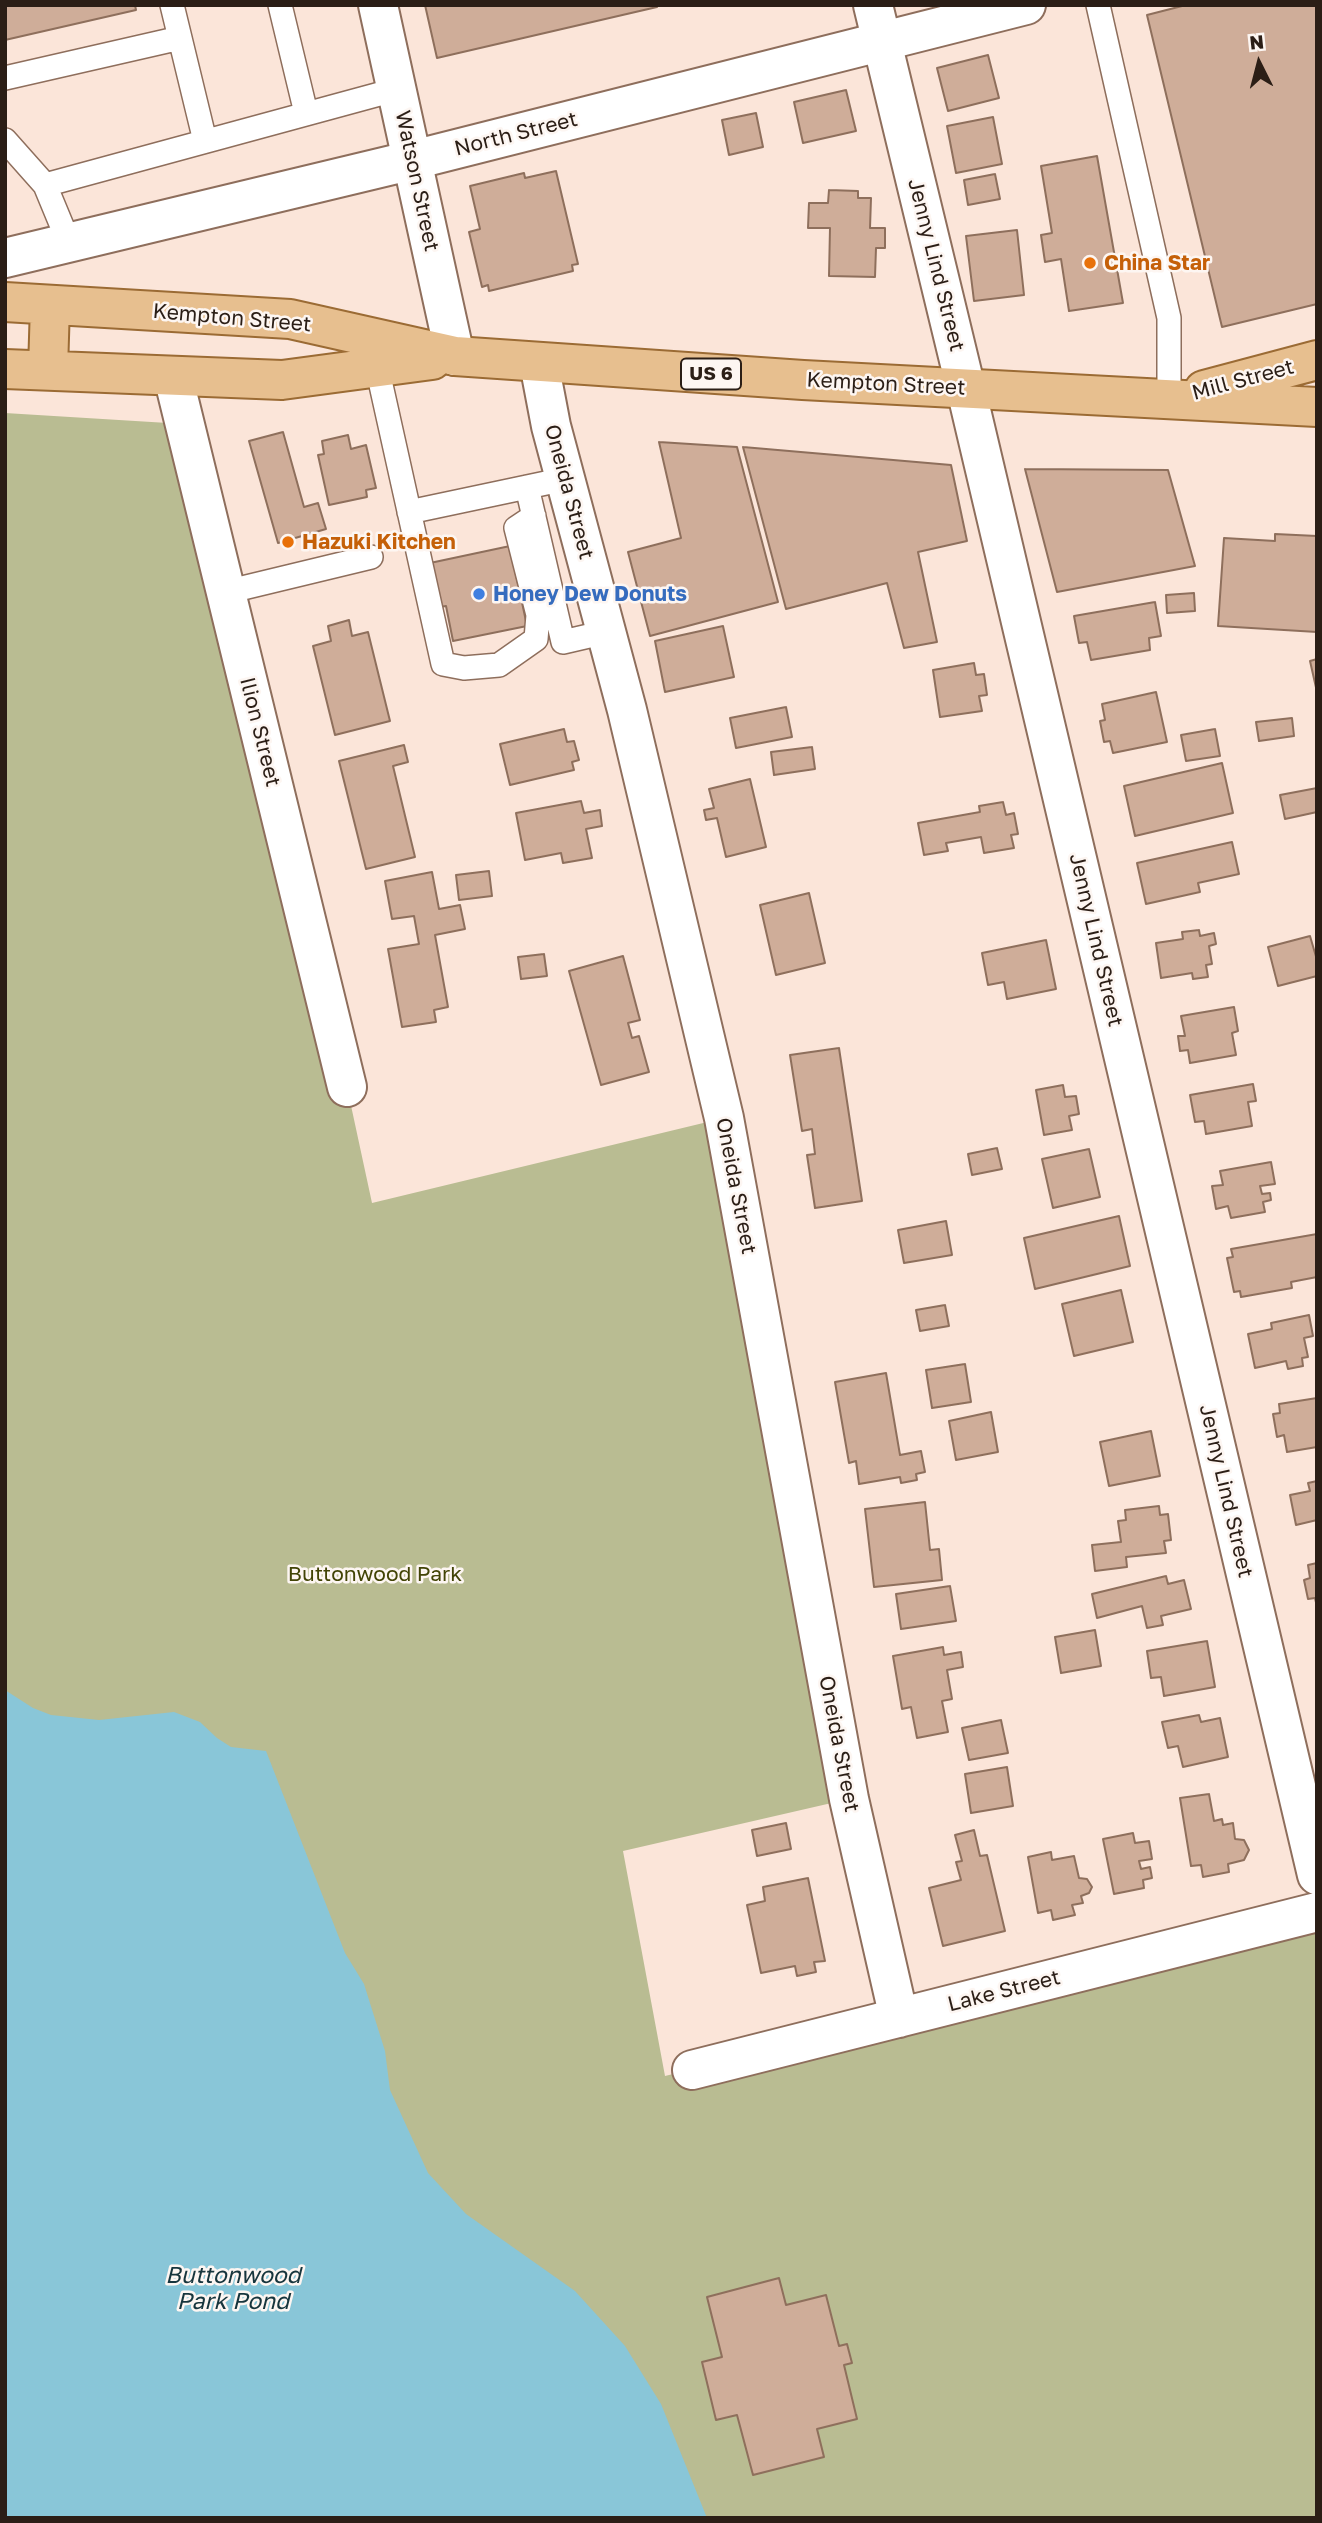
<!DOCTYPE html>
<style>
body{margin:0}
#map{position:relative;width:1322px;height:2523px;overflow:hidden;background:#fbe5d9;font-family:"Golos Text",sans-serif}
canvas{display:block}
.frame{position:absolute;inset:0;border:7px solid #2b1e16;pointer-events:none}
.north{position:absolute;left:1224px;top:28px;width:70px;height:70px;-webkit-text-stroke:5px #fdf6f2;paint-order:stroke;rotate:354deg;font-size:19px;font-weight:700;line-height:28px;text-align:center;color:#2b1e16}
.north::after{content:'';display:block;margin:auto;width:24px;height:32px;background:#2b1e16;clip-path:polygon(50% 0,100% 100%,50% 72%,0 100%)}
</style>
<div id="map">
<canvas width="1322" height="2523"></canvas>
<div class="frame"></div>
<div class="north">N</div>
</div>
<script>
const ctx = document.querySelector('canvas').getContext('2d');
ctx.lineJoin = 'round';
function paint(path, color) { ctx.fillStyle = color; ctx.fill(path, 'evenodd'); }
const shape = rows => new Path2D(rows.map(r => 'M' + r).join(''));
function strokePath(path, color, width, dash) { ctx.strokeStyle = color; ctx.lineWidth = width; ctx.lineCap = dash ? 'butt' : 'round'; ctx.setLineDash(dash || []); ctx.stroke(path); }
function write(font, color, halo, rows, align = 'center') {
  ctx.font = font + ' "Golos Text",sans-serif'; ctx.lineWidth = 5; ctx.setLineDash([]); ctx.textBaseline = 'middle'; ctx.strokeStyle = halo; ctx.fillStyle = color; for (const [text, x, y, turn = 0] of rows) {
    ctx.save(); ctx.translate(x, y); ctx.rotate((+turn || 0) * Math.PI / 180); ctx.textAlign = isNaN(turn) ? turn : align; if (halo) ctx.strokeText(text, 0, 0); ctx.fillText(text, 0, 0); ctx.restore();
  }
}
const green = shape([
 [5,413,184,424,347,1087,372,1203,724,1118,849,1799,623,1851,665,2076,899,2018,1317,1931,1317,2518,5,2518]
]);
const water = shape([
 [5,1690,33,1708,51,1715,99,1720,174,1712,200,1722,217,1738,231,1747,266,1751,345,1953,364,1984,385,2051,390,2090,428,2173,466,2214,575,2291,625,2346,661,2404,707,2518,5,2518]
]);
const building = shape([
 [5,5,135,5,136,10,5,40,5,5],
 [425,5,657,5,657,7,437,58,425,5],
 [1186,5,1317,5,1317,304,1222,327,1147,15,1186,5],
 [988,55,999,98,948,111,937,68,988,55],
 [846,90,856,131,803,143,794,102,846,90],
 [756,113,763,147,729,155,722,120,756,113],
 [993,117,1002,164,956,173,947,126,993,117],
 [1097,156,1123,303,1069,311,1061,259,1045,262,1041,235,1052,233,1041,166,1097,156],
 [556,171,578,264,572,265,573,271,489,291,488,285,482,287,469,232,480,229,470,186,524,173,525,178,556,171],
 [995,174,1000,199,968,205,964,180,995,174],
 [829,190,858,191,858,198,871,198,870,228,885,228,885,248,876,248,875,277,829,276,830,228,808,228,809,203,828,203,829,190],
 [1017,230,1024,295,974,301,966,236,1017,230],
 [283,432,304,507,318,503,326,529,278,543,249,441,283,432],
 [348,435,351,449,366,445,376,488,366,490,367,497,329,505,318,455,324,454,322,441,348,435],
 [659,442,737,447,778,602,650,636,628,552,681,538,659,442],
 [743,447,951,465,967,541,918,552,937,642,904,648,887,583,786,609,743,447],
 [1025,469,1168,470,1195,566,1057,592,1025,469],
 [1275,534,1317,536,1317,632,1218,626,1224,538,1275,541,1275,534],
 [510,546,527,626,453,641,446,606,440,607,430,563,510,546],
 [1194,593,1195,611,1167,613,1166,595,1194,593],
 [1155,602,1161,636,1149,638,1150,650,1091,660,1087,642,1079,643,1074,616,1155,602],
 [349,620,352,636,368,632,390,721,335,735,313,646,331,641,328,626,349,620],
 [723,626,734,677,665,692,655,641,723,626],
 [1317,659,1317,692,1310,661,1317,659],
 [974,663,976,675,984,674,987,695,979,696,982,711,940,717,933,670,974,663],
 [1156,692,1167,742,1113,753,1110,741,1104,742,1100,721,1105,720,1102,704,1156,692],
 [786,707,792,737,736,748,730,718,786,707],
 [1292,718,1294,736,1259,741,1256,722,1292,718],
 [564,729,567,742,574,741,579,760,572,762,574,770,510,785,500,744,564,729],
 [1215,729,1220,756,1186,761,1181,735,1215,729],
 [404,745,408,762,393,766,415,857,366,869,339,761,404,745],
 [812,747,815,769,774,775,771,752,812,747],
 [1222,763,1233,813,1135,836,1124,786,1222,763],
 [750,779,766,847,726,857,717,818,706,820,704,810,714,808,709,789,750,779],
 [1317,788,1317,812,1285,819,1280,795,1317,788],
 [581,801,584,813,600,810,602,826,586,829,592,858,563,863,561,853,525,860,516,813,581,801],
 [1003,802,1006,815,1014,813,1018,834,1011,835,1014,848,984,853,981,837,946,843,948,851,924,855,918,823,980,812,979,806,1003,802],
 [1232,842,1239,874,1198,883,1200,892,1146,904,1137,863,1232,842],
 [489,871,492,896,459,900,456,875,489,871],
 [432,872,439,909,460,905,465,929,435,935,448,1007,434,1010,436,1022,402,1027,388,949,419,944,414,916,392,919,385,881,432,872],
 [809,893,825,963,776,975,760,905,809,893],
 [1199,930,1200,936,1214,933,1216,944,1209,946,1212,964,1206,965,1208,977,1193,979,1192,973,1161,978,1156,943,1183,939,1182,932,1199,930],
 [1310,936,1317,960,1317,976,1278,986,1268,947,1310,936],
 [1046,940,1056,989,1007,999,1004,982,988,985,982,953,1046,940],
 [544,954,547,976,521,979,518,957,544,954],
 [623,956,640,1020,628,1023,632,1038,639,1036,649,1072,601,1085,569,971,623,956],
 [1234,1007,1238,1031,1232,1033,1236,1055,1190,1063,1188,1050,1180,1051,1178,1036,1185,1036,1181,1016,1234,1007],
 [839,1048,862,1201,815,1208,807,1155,815,1154,812,1129,802,1131,790,1055,839,1048],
 [1253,1084,1256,1101,1248,1102,1252,1126,1206,1134,1204,1121,1195,1122,1190,1095,1253,1084],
 [1063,1085,1065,1097,1076,1096,1079,1114,1069,1116,1072,1130,1044,1135,1036,1090,1063,1085],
 [997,1148,1002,1169,972,1175,968,1154,997,1148],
 [1089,1149,1100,1197,1053,1208,1042,1159,1089,1149],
 [1271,1162,1275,1184,1260,1186,1262,1194,1270,1193,1271,1200,1263,1202,1265,1212,1231,1218,1228,1206,1216,1209,1212,1186,1223,1185,1220,1171,1271,1162],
 [1119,1216,1130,1266,1035,1289,1024,1238,1119,1216],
 [946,1221,952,1255,904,1263,898,1230,946,1221],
 [1317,1234,1317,1277,1291,1282,1292,1288,1241,1297,1240,1291,1234,1292,1227,1258,1233,1257,1231,1249,1317,1234],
 [1121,1290,1133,1342,1074,1356,1062,1304,1121,1290],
 [945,1305,949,1326,920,1331,916,1310,945,1305],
 [1309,1315,1313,1336,1304,1338,1308,1357,1302,1358,1303,1366,1288,1369,1286,1361,1255,1368,1248,1334,1272,1329,1271,1323,1309,1315],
 [965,1364,971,1402,932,1408,926,1370,965,1364],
 [886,1373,900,1455,921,1451,925,1472,916,1474,917,1480,901,1483,900,1477,859,1484,856,1461,849,1463,835,1382,886,1373],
 [1317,1398,1317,1447,1287,1452,1284,1435,1277,1437,1273,1414,1280,1413,1279,1404,1317,1398],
 [991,1412,998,1452,956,1460,949,1421,991,1412],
 [1151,1431,1160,1476,1109,1486,1100,1442,1151,1431],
 [1317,1481,1317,1520,1296,1525,1290,1495,1310,1491,1308,1483,1317,1481],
 [925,1502,930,1550,939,1549,942,1580,874,1587,865,1509,925,1502],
 [1159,1506,1160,1515,1168,1514,1171,1540,1164,1541,1166,1553,1126,1557,1127,1567,1095,1571,1092,1545,1121,1542,1118,1521,1126,1520,1125,1510,1159,1506],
 [1317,1563,1317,1607,1315,1598,1308,1599,1304,1580,1310,1578,1308,1565,1317,1563],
 [1166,1576,1168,1584,1184,1580,1191,1609,1161,1616,1163,1625,1147,1628,1142,1606,1097,1618,1092,1594,1166,1576],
 [950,1586,956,1621,901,1629,896,1594,950,1586],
 [1095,1630,1101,1666,1061,1673,1055,1637,1095,1630],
 [1207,1641,1215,1687,1164,1696,1161,1677,1151,1678,1147,1651,1207,1641],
 [943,1647,944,1655,961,1652,963,1667,947,1670,952,1699,942,1701,948,1732,917,1738,911,1707,902,1709,893,1656,943,1647],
 [1199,1715,1201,1722,1220,1718,1228,1757,1183,1767,1178,1746,1168,1748,1162,1722,1199,1715],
 [1001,1720,1008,1753,969,1760,962,1728,1001,1720],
 [1007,1767,1013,1806,971,1813,965,1774,1007,1767],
 [1209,1794,1214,1821,1222,1819,1223,1825,1233,1823,1235,1839,1244,1840,1249,1850,1244,1860,1228,1864,1229,1872,1203,1877,1201,1865,1191,1866,1180,1798,1209,1794],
 [786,1823,791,1849,757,1856,752,1830,786,1823],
 [974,1830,980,1856,987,1855,1005,1931,943,1946,929,1888,961,1880,956,1862,962,1861,955,1835,974,1830],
 [1133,1833,1135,1843,1149,1841,1152,1859,1139,1861,1141,1869,1150,1867,1152,1878,1143,1880,1144,1888,1114,1894,1103,1839,1133,1833],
 [1051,1852,1052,1860,1074,1856,1079,1878,1087,1879,1092,1887,1089,1893,1081,1896,1083,1903,1072,1905,1075,1915,1053,1920,1051,1910,1038,1913,1028,1857,1051,1852],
 [808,1878,825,1961,814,1962,816,1972,797,1976,795,1966,761,1973,747,1905,765,1901,763,1887,808,1878],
 [779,2278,786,2305,826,2295,839,2346,847,2344,852,2363,844,2365,857,2419,817,2429,824,2457,753,2475,737,2415,716,2420,702,2362,722,2357,707,2297,779,2278]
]);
const service = shape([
 [172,5,205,141],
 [280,5,306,113],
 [1098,5,1169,318,1169,399],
 [5,78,180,38],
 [5,140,45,185,69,243],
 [45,185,398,89],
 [377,367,443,664,464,668,499,665,536,639,538,615,516,528,534,516],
 [527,487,563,642,606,632],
 [409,512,565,479],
 [226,592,371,557]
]);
const minor = shape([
 [378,5,455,356],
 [873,5,966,389,1317,1875],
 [539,363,551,426,627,710,724,1118,849,1799,899,2018],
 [173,376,347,1087],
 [692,2070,1317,1912]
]);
const tertiary = shape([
 [5,258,413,160,1026,5]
]);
const primary = shape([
 [5,302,290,319,455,356,803,380,1317,407],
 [5,369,282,380,432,360],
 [48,370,50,305],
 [1204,390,1317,360]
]);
const markers = [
 [1090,263,7,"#e8710a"],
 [288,542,7,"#e8710a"],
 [479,594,7,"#3f7fe0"]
];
const shields = [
 [711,374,60]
];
const shieldNames = [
 ["US 6",711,374]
];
const streetNames = [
 ["North Street",516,134,-14],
 ["Watson Street",417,181,78],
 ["Jenny Lind Street",936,265,76],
 ["Kempton Street",232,318,5],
 ["Mill Street",1243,380,-15],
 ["Kempton Street",886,384,3],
 ["Oneida Street",569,492,75],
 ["Ilion Street",260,732,76],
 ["Jenny Lind Street",1096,940,77],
 ["Oneida Street",736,1186,79],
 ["Jenny Lind Street",1226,1491,77],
 ["Oneida Street",839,1744,79],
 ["Lake Street",1004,1991,-14]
];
const foodNames = [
 ["China Star",1104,263],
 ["Hazuki Kitchen",302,542]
];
const shopNames = [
 ["Honey Dew Donuts",493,594]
];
const parkNames = [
 ["Buttonwood Park",375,1574]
];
const waterNames = [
 ["Buttonwood",233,2276],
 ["Park Pond",233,2302]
];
paint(green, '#b9bc92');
paint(water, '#89c6d8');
paint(building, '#cfad99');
strokePath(building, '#8e6f5c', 2);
strokePath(service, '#8e6e5c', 26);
strokePath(minor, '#8e6e5c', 42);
strokePath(tertiary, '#8e6e5c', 42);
strokePath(primary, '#9b6b34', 42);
strokePath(service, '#fff', 23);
strokePath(minor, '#fff', 38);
strokePath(tertiary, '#fff', 38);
strokePath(primary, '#e7bf8f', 38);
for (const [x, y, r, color] of markers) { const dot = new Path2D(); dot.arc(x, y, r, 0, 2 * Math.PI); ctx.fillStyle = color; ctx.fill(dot); strokePath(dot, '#fdf6f2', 2.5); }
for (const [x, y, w] of shields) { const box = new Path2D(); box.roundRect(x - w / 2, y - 15.5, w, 31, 5); ctx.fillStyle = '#fdf6f2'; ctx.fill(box); strokePath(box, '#2b1e16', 2); }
write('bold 19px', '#2b1e16', null, shieldNames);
write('21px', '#2b1e16', '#fdf6f2', streetNames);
write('bold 21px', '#c56008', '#fdf6f2', foodNames, 'left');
write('bold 21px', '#366cbe', '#fdf6f2', shopNames, 'left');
write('21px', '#424406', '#fdf6f2', parkNames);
write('italic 23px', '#16353d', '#fdf6f2', waterNames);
</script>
